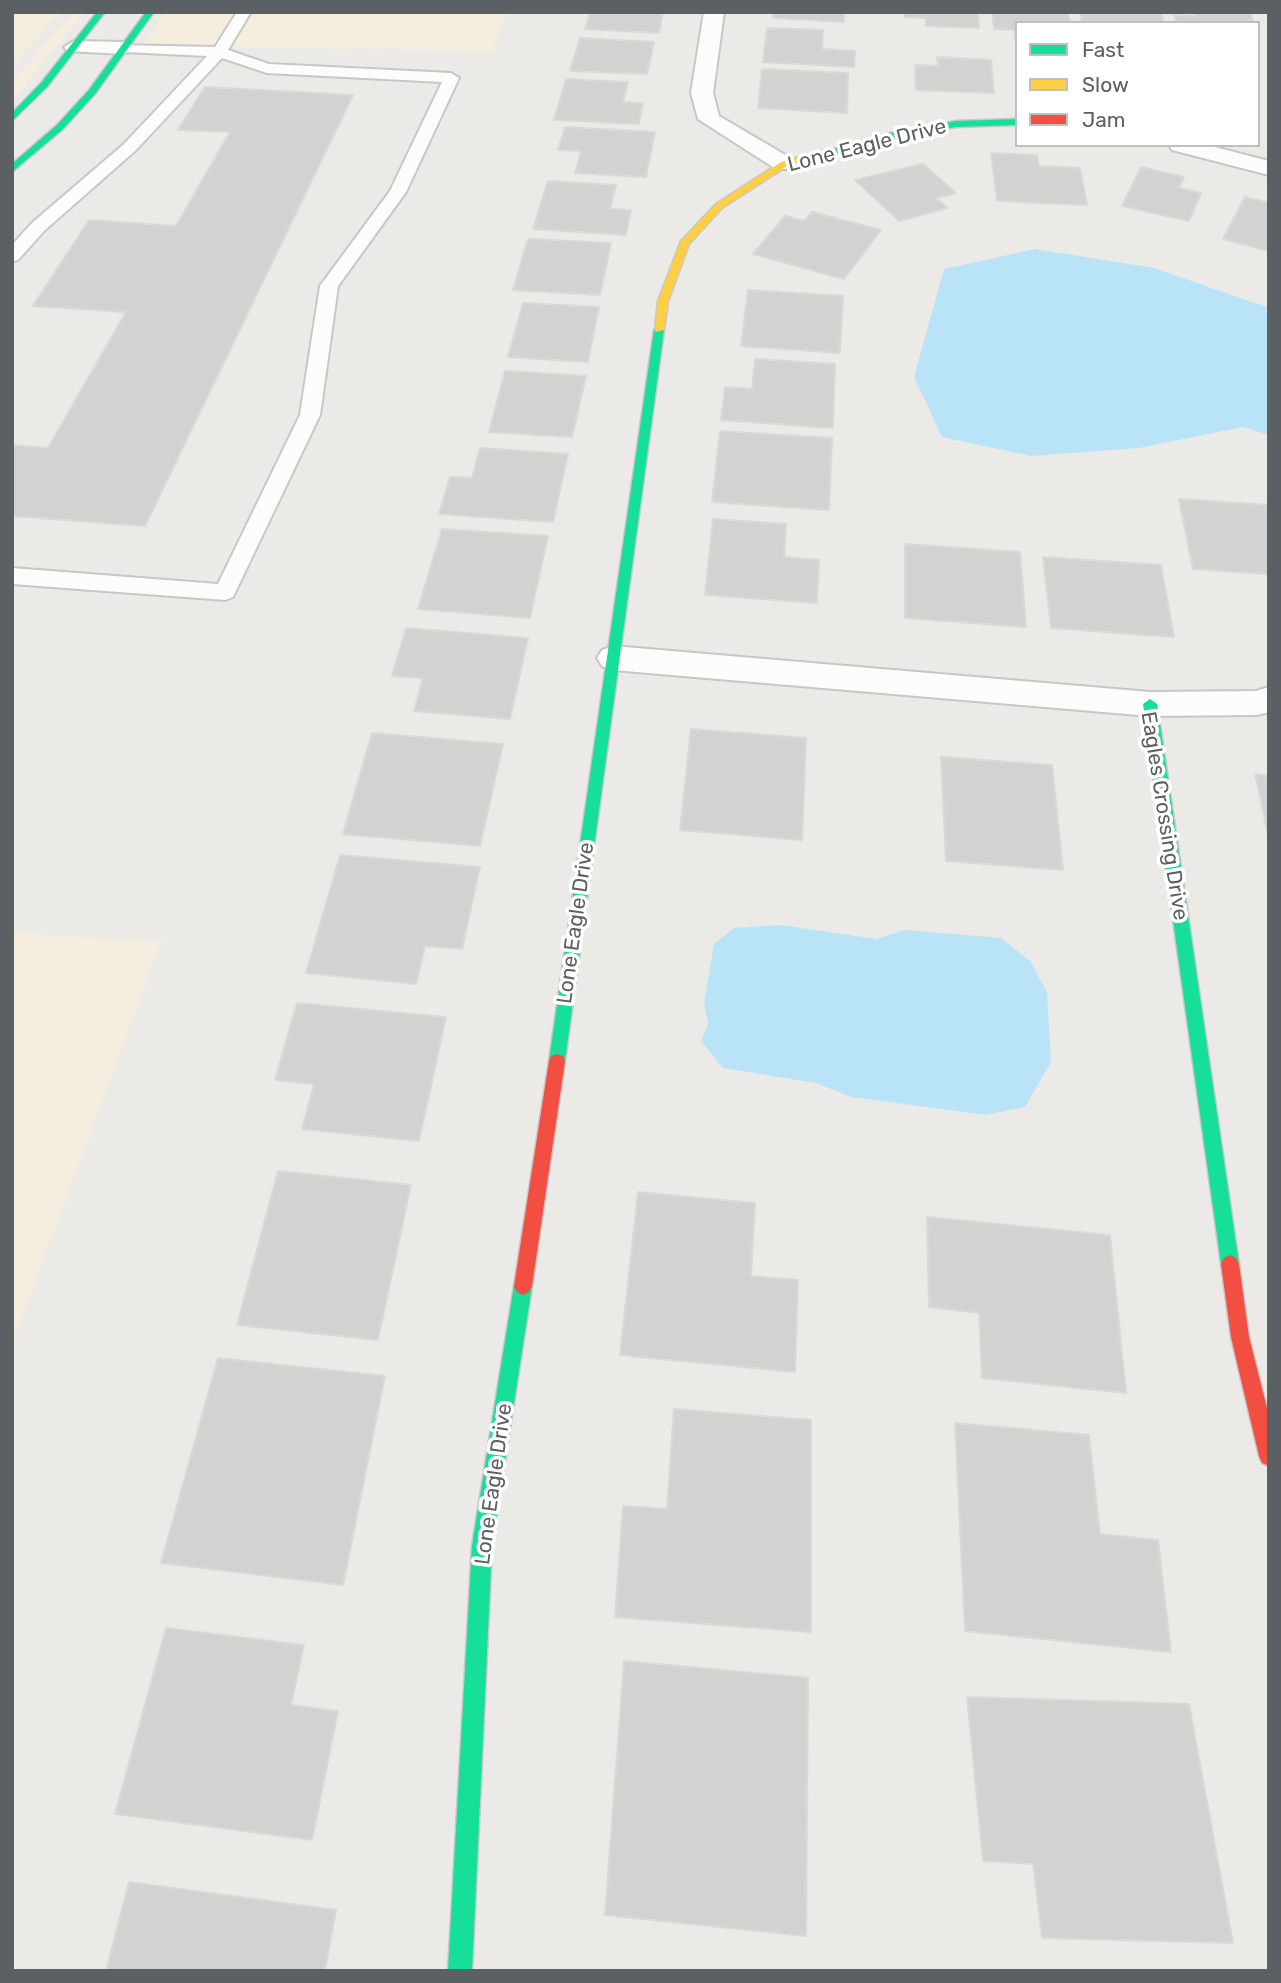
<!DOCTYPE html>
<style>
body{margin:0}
#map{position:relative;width:1281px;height:1983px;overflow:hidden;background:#ebeae6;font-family:Rubik,sans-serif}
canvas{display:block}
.frame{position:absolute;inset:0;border:14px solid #5b6064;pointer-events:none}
.legend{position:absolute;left:1015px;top:21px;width:245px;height:126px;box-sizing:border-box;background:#fff;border:2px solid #bdbfc1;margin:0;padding:9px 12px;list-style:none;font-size:21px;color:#5b6064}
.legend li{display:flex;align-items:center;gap:14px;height:35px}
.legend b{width:35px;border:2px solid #bdbfc1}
</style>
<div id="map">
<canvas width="1281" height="1983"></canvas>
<div class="frame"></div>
<ul class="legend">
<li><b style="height:9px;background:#16e098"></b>Fast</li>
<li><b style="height:9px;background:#ffcf43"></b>Slow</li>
<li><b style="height:9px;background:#f24e42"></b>Jam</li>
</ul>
</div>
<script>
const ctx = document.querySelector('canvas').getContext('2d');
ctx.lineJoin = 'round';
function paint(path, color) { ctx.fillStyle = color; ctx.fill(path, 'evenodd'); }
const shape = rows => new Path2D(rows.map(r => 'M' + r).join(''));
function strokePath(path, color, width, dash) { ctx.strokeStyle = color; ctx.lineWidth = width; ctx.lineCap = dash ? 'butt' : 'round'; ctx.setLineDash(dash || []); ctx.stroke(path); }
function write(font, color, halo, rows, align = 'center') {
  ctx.font = font + ' Rubik,sans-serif'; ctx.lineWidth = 7; ctx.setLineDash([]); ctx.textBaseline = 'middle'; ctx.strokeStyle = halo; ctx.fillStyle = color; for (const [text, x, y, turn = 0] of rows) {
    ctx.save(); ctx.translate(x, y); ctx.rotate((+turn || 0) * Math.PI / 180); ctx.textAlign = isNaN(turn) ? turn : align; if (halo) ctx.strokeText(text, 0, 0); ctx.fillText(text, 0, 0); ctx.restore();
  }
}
const commercial = shape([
 [12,12,61,12,12,66],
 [74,12,85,12,12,101,12,82],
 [166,12,506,12,492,51,142,45],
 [12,933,161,942,12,1344]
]);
const water = shape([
 [1035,249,1154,268,1269,308,1269,435,1243,427,1139,448,1031,456,942,437,914,377,944,269],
 [781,925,876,939,905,930,1001,938,1030,961,1047,992,1051,1062,1025,1107,986,1115,851,1097,816,1083,723,1068,701,1041,708,1024,704,1002,714,944,734,928]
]);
const building = shape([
 [590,12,663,12,659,33,585,29,590,12],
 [774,12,844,12,844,22,773,18,774,12],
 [905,12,978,12,979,28,926,26,926,18,905,17,905,12],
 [992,12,1068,12,1070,23,1017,23,1015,39,1014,30,994,29,992,12],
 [1080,12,1161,12,1164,23,1082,23,1080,12],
 [1195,12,1250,12,1254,23,1176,23,1174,15,1196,16,1195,12],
 [767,28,823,30,822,49,855,51,854,67,763,62,767,28],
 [580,38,654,42,647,74,570,71,580,38],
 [937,57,991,60,994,93,916,90,915,65,938,66,937,57],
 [762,69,848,73,847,113,758,108,762,69],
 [566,79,628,82,623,102,643,103,639,124,554,120,566,79],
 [205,87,353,95,145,526,12,516,12,445,48,448,126,312,33,306,89,220,176,226,230,132,178,130,205,87],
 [565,127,655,132,646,177,575,173,581,151,558,150,565,127],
 [991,153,1037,155,1039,166,1080,168,1087,205,997,201,991,153],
 [923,164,956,193,936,198,948,208,899,221,855,180,923,164],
 [1141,167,1184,177,1179,188,1201,193,1189,221,1122,206,1141,167],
 [548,181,616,185,610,209,631,210,626,235,533,229,548,181],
 [1245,197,1269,203,1269,251,1223,239,1245,197],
 [812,212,881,230,844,279,753,254,785,216,804,221,812,212],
 [528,239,611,243,600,295,513,290,528,239],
 [748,290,843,296,840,353,741,346,748,290],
 [523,303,599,307,588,362,508,357,523,303],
 [755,359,835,364,833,428,721,420,725,387,752,389,755,359],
 [505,371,586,376,572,437,489,432,505,371],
 [720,431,832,438,829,510,712,502,720,431],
 [480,448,568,454,553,522,439,514,450,477,472,478,480,448],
 [1179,499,1269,505,1269,574,1193,569,1179,499],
 [713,519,786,524,784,557,819,560,817,603,705,595,713,519],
 [442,529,548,536,530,618,418,609,442,529],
 [905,544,1020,552,1026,627,905,618,905,544],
 [1043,557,1161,565,1174,637,1051,628,1043,557],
 [406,628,528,638,510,719,414,711,423,678,392,676,406,628],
 [691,729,806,738,802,840,680,830,691,729],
 [372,733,503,744,480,846,343,834,372,733],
 [941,757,1052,765,1063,870,946,861,941,757],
 [1255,774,1269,776,1269,839,1255,774],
 [340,855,480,867,462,949,425,946,416,984,306,973,340,855],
 [297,1003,446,1017,419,1141,302,1129,314,1084,275,1080,297,1003],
 [278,1171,411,1185,378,1340,237,1325,278,1171],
 [638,1192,755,1203,751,1276,798,1280,795,1372,620,1355,638,1192],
 [927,1217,1110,1235,1126,1393,982,1378,979,1313,929,1307,927,1217],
 [218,1358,385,1376,343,1585,161,1563,218,1358],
 [674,1409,811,1420,811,1632,615,1617,623,1506,667,1509,674,1409],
 [955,1423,1089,1435,1100,1534,1158,1540,1171,1652,965,1631,955,1423],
 [166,1628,304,1645,291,1705,338,1711,312,1840,115,1814,166,1628],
 [624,1661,808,1678,806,1936,605,1915,624,1661],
 [967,1697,1189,1704,1233,1943,1042,1938,1033,1864,983,1861,967,1697],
 [129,1882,336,1910,325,1971,106,1971,129,1882]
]);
const lane = shape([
 [237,12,251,12,228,50,269,64,451,73,459,78,406,192,338,286,320,415,233,597,225,600,12,584,12,568,218,584,300,415,320,286,390,191,442,82,267,73,222,58,136,150,44,231,18,260,12,261,12,245,32,223,124,144,207,56,124,52,119,51,119,45,215,47,237,12]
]);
const street = shape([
 [704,12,724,12,713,93,719,116,792,159,795,164,792,169,776,169,698,119,691,93,704,12],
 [74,41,124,42,134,48,124,54,67,51,64,47,74,41],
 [1169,145,1207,145,1269,161,1269,175,1172,150,1169,145],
 [613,646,1150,692,1256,691,1269,687,1269,712,1257,715,1150,716,613,670,602,666,597,658,602,650,613,646]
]);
const fast = shape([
 [97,12,105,12,47,87,12,121,12,113,41,83,97,12],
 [146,12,154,12,95,94,63,129,12,172,12,164,57,125,89,90,146,12],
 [1017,119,1017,125,956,127,891,139,825,156,820,153,890,133,956,121,1017,119],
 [659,327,664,330,565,1061,563,1066,557,1068,551,1066,549,1061,654,330,659,327],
 [1150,699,1157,704,1239,1264,1236,1270,1230,1273,1224,1270,1221,1264,1143,704,1150,699],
 [523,1277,529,1280,532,1286,492,1546,472,1971,448,1971,472,1546,514,1286,517,1280,523,1277]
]);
const slow = shape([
 [825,150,830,153,828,155,787,166,722,208,689,244,668,301,664,330,655,332,658,301,681,241,716,204,781,162,825,150]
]);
const jam = shape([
 [557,1054,563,1056,565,1061,532,1286,529,1292,523,1295,517,1292,514,1286,549,1061,551,1056,557,1054],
 [1230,1255,1236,1258,1239,1264,1249,1337,1269,1416,1269,1466,1262,1463,1259,1456,1231,1337,1221,1264,1224,1258,1230,1255]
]);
const streetNames = [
 ["Lone Eagle Drive",867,146,-14],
 ["Eagles Crossing Drive",1164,816,81],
 ["Lone Eagle Drive",576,923,-82],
 ["Lone Eagle Drive",494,1484,-82]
];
paint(commercial, '#f5eede');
paint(water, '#b9e4f8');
paint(building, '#d3d2d0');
strokePath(building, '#dad9d5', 2);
strokePath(lane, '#c7c7c7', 4);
strokePath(street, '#c7c7c7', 4);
strokePath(fast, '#c8c8c8', 3);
strokePath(slow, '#c8c8c8', 3);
strokePath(jam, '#c8c8c8', 3);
paint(lane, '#fcfcfb');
paint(street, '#fcfcfb');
paint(fast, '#16e098');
paint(slow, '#ffcf43');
paint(jam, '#f24e42');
write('21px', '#5b6064', '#fff', streetNames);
</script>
